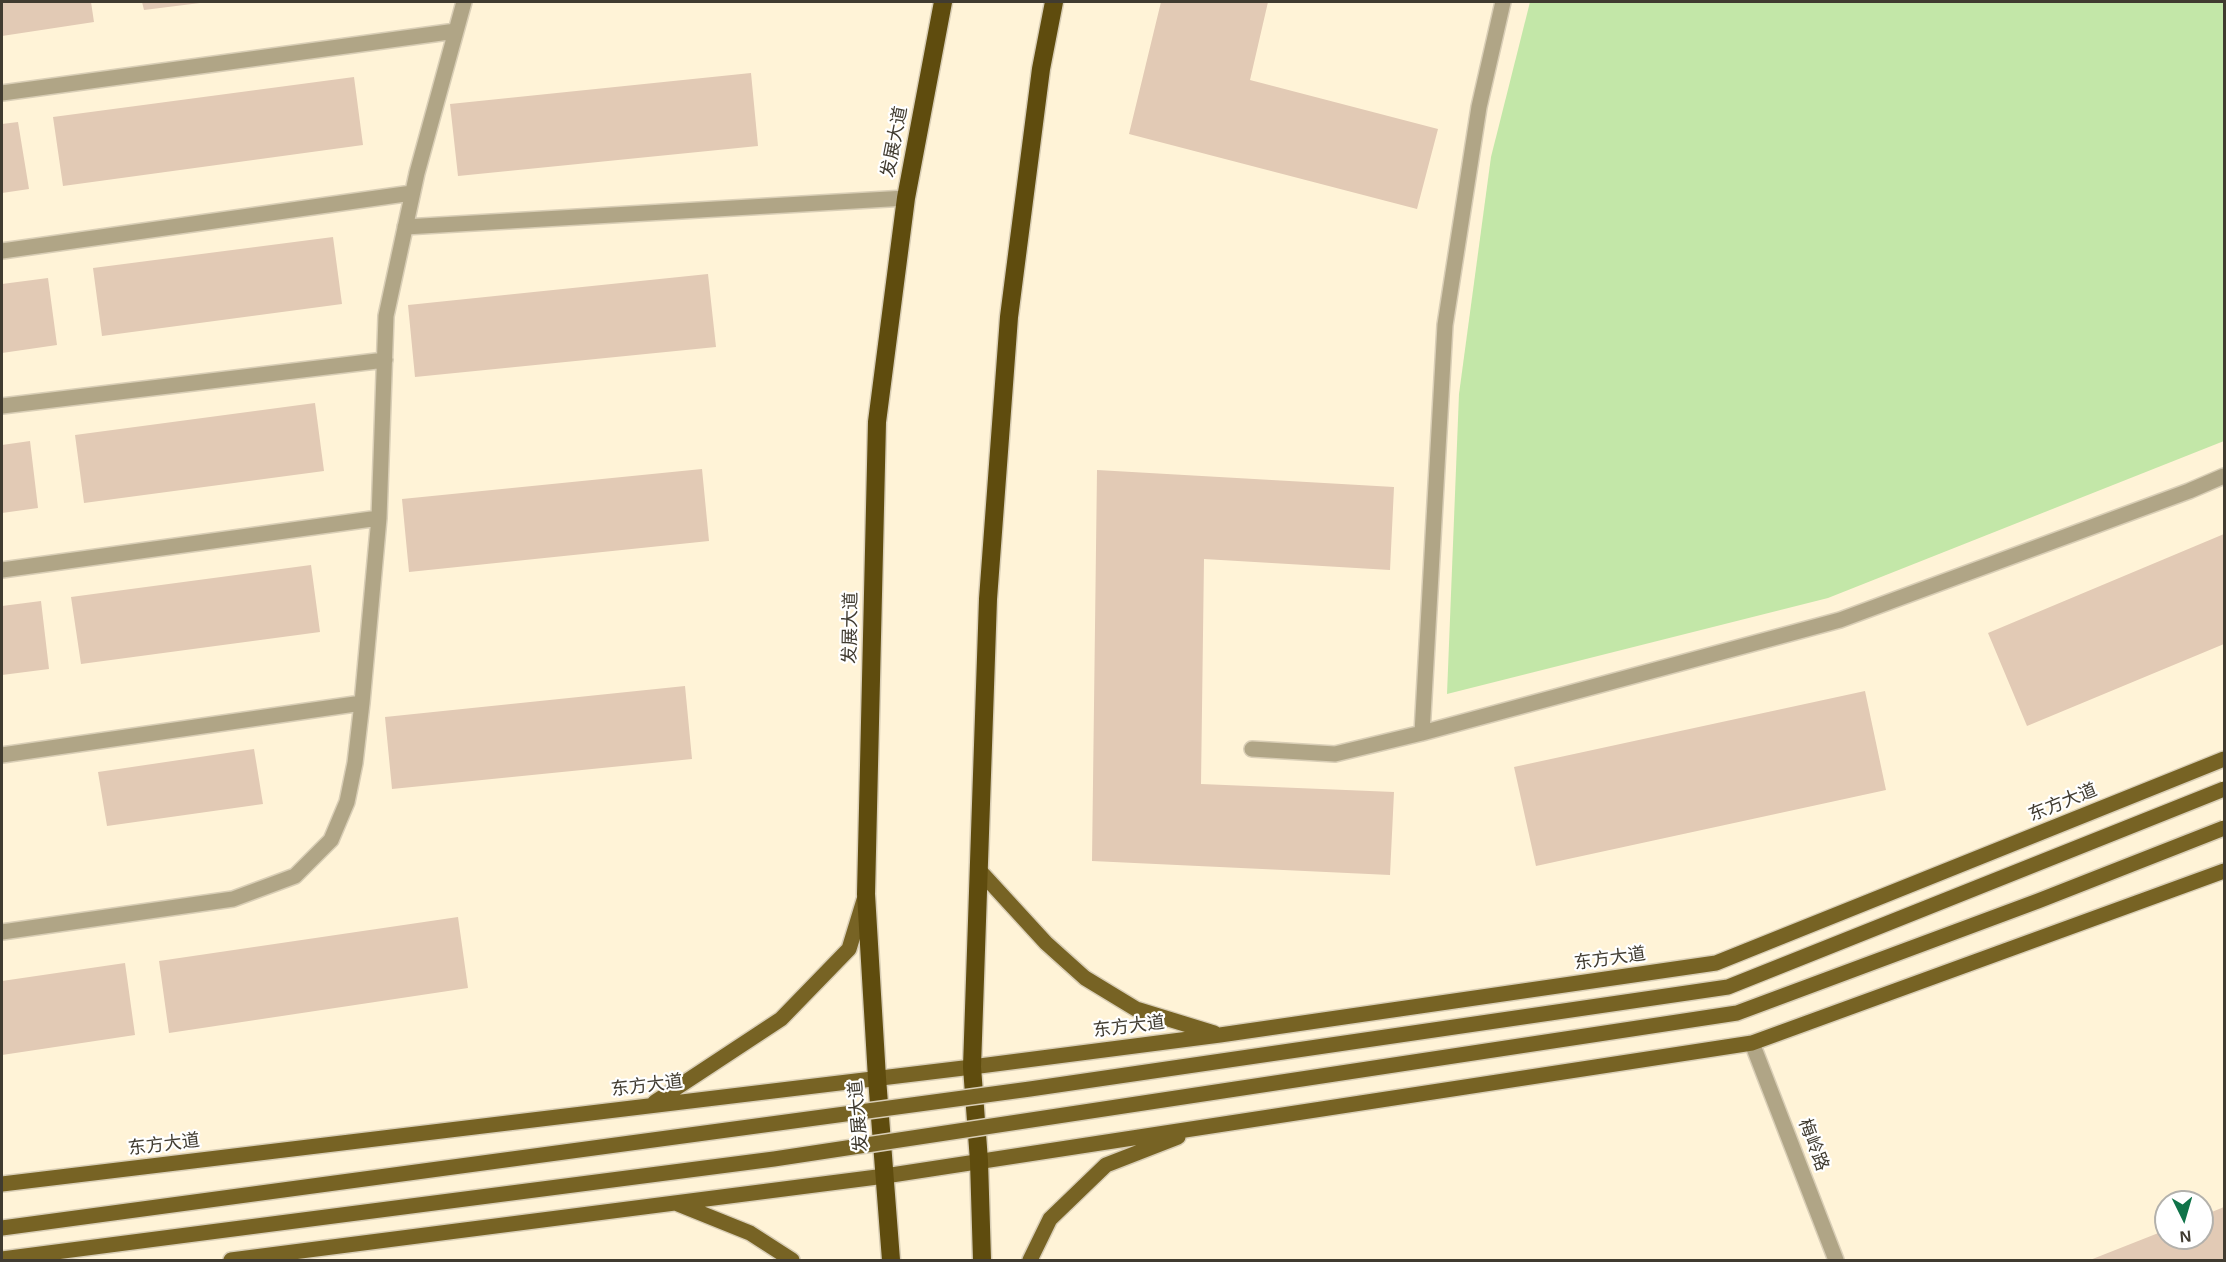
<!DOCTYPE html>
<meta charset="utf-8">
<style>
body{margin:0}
#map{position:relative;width:2226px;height:1262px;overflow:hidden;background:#fff3d7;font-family:Arial,sans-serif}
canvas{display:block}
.frame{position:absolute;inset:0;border:3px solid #403b30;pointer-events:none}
.north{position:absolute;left:2154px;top:1190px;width:60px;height:60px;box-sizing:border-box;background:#fff;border:2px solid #b3b1ac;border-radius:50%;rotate:175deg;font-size:16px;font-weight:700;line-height:24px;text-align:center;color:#403b30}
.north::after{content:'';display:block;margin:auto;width:21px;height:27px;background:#107349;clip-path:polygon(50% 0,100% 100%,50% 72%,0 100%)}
</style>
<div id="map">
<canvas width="2226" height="1262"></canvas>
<div class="frame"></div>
<div class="north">N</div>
</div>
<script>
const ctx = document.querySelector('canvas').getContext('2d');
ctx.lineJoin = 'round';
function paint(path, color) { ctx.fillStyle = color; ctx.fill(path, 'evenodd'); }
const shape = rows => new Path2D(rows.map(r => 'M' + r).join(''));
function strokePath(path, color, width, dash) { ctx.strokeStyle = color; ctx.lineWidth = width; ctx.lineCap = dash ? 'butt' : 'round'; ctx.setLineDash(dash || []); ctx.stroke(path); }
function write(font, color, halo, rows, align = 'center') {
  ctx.font = font + ' Arial,"Noto Sans SC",sans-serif'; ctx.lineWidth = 4.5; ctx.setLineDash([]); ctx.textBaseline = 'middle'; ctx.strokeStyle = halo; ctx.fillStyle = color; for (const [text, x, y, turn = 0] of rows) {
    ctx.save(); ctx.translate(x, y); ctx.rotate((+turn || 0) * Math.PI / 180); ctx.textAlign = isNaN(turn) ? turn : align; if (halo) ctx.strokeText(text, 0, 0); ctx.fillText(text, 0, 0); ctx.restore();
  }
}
const green = shape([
 [1530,2,2224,2,2224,441,1828,598,1447,694,1459,394,1491,157]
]);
const building = shape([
 [2,2,91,2,94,22,2,36],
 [142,2,200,2,200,3,144,10],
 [1161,2,1268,2,1250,80,1438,129,1417,209,1129,134],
 [751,73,758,146,458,176,450,104],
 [354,77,363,145,63,186,53,117],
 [18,122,29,189,2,193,2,124],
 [333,237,342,304,102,336,93,268],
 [708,274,716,347,415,377,408,305],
 [48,278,57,345,2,353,2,284],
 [315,403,324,471,84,503,75,435],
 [30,441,38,508,2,513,2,445],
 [702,469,709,541,409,572,402,499],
 [1097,470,1394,487,1390,570,1204,559,1201,784,1394,792,1390,875,1092,861],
 [2224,534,2224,644,2027,726,1988,633],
 [311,565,320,632,81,664,71,597],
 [41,601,49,669,2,675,2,606],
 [685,686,692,759,392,789,385,717],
 [1865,691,1886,790,1536,866,1514,767],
 [254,749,263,804,107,826,98,772],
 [458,917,468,988,169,1033,159,961],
 [125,963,135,1035,2,1055,2,981],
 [2224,1207,2224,1260,2090,1260,2166,1230,2166,1238,2202,1238,2202,1216]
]);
const minor = shape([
 [1503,2,1479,107,1445,325,1422,733,1840,620,2189,491,2224,476],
 [2,93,456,31],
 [405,227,906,198],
 [2,251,412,193],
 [2,406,385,360],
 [2,570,379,518],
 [1252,749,1335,754,1422,733],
 [2,755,362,703],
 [2,932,233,899,295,876,331,840,347,802,355,763,362,703,379,518,386,316,417,173,464,2],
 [1752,1043,1836,1260]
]);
const major = shape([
 [979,870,1046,943,1085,978,1136,1009,1214,1033],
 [655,1102,781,1019,849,949,864,900],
 [2,1184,972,1067,1220,1035,1716,963,2224,759],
 [678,1204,750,1233,792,1260],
 [231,1260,885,1176,1752,1043,2224,871],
 [1030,1260,1050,1219,1106,1165,1178,1137]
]);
const highway = shape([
 [891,1260,877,1078,866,894,877,422,906,198,943,2],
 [982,1260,979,1161,972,1067,988,599,1009,317,1041,69,1054,2]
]);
const majorBridge = shape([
 [2,1228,1030,1089,1728,987,2224,789],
 [2,1259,774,1159,1737,1013,2038,901,2224,828]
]);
const streetNames = [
 ["发展大道",895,142,-79],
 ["发展大道",851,628,-89],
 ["东方大道",2063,803,-22],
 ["东方大道",1610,959,-8],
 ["东方大道",1129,1027,-7],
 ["东方大道",647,1086,-7],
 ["发展大道",859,1116,-95],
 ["东方大道",164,1145,-7],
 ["梅岭路",1813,1145,69]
];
paint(green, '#c3e7a8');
paint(building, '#e2cab5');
strokePath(minor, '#d9ceb6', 18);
strokePath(major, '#d9ceb6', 18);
strokePath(highway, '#d9ceb6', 21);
strokePath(minor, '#b0a586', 15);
strokePath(major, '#776324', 15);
strokePath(highway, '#5f4c0e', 18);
strokePath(majorBridge, '#d9ceb6', 18, []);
strokePath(majorBridge, '#776324', 15);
write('18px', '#403b30', '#fff', streetNames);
</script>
